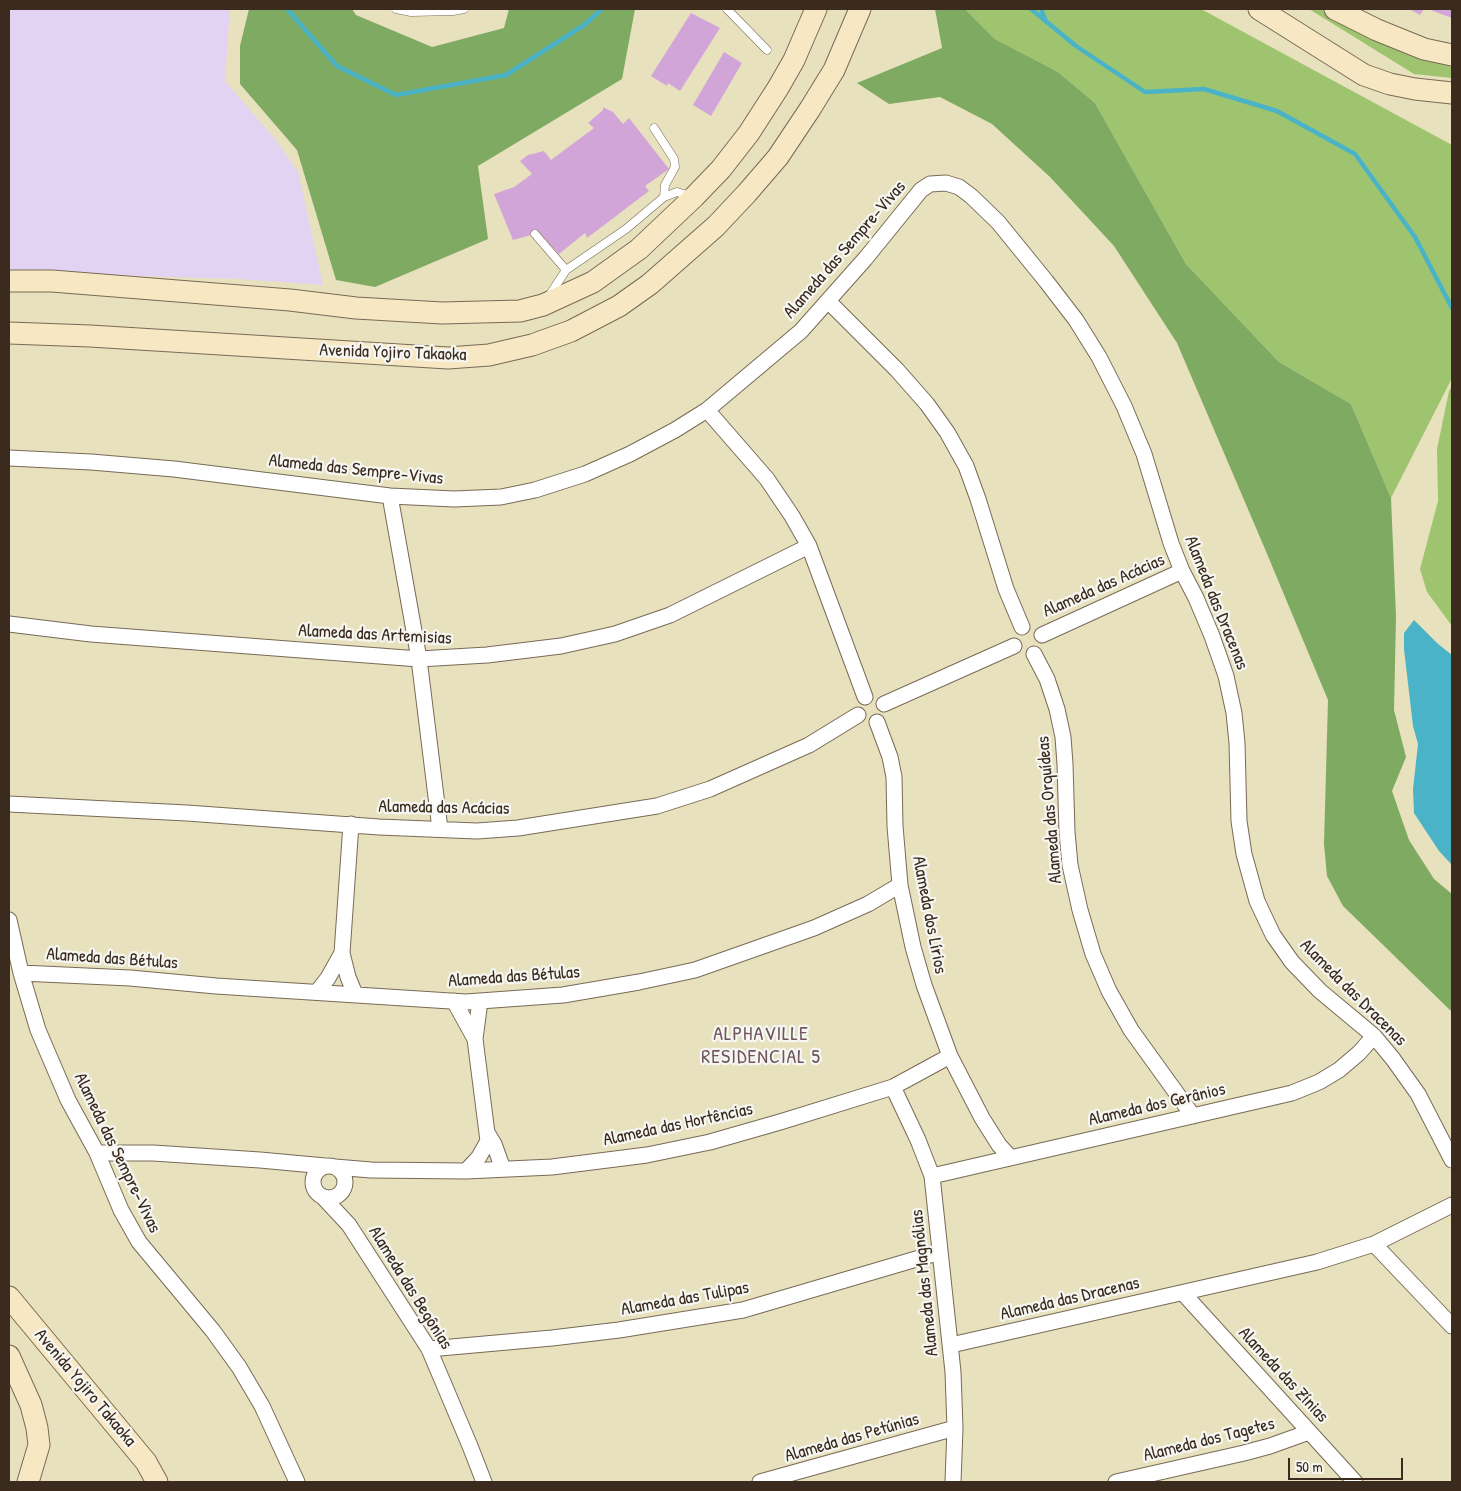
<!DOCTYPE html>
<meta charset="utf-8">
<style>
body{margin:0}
#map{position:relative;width:1461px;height:1491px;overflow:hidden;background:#e8e1bd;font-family:"Patrick Hand",sans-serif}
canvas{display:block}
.frame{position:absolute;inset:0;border:10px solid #3b2a1e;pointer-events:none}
.scale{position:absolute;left:1288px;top:1458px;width:115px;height:22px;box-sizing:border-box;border:2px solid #3b2a1e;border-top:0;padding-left:6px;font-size:15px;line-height:18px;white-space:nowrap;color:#3b2a1e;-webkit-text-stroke:4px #f6f6f2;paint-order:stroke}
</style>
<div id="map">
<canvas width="1461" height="1491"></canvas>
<div class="frame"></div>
<div class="scale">50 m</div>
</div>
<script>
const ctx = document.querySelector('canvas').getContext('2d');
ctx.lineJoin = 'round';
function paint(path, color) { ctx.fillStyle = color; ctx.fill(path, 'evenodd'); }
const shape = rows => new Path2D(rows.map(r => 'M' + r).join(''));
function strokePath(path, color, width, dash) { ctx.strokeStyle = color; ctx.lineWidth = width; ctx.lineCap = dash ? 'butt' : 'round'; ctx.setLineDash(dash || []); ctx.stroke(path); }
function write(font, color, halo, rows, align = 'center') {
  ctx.font = font + ' "Patrick Hand",sans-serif'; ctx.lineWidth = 4.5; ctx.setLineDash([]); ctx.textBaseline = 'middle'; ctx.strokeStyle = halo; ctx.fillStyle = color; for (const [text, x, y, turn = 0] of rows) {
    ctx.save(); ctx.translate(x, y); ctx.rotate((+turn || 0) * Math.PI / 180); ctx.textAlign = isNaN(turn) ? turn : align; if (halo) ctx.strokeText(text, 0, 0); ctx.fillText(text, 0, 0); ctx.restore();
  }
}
const built = shape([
 [9,9,230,9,225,81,275,139,298,172,323,285,237,279,9,272]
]);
const green = shape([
 [965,9,1201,9,1452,145,1452,378,1391,498,1351,404,1279,362,1186,264,1095,103,1058,72,995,39],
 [1309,9,1327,9,1452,62,1452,78,1414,74],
 [1452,385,1452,626,1427,592,1420,569,1438,501,1437,449,1449,391]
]);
const forest = shape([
 [249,9,352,9,356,15,432,47,504,28,509,9,635,9,622,79,478,166,488,239,375,287,336,280,297,150,240,84,240,46],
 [935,9,965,9,995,39,1058,72,1095,103,1186,264,1279,362,1351,404,1391,498,1396,616,1394,710,1406,757,1392,791,1409,840,1434,879,1452,894,1452,1012,1343,906,1327,876,1324,844,1328,700,1265,549,1177,343,1114,246,1050,177,992,124,940,97,889,104,857,83,942,48]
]);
const water = shape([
 [1414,620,1437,643,1452,655,1452,865,1439,851,1414,813,1413,789,1418,744,1413,726,1404,649,1404,633]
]);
const stream = shape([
 [287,9,337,66,396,95,506,75,584,25,602,9],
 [1031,9,1076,46,1145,92,1204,89,1277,111,1355,154,1415,237,1452,308],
 [1041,9,1045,19]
]);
const building = shape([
 [1409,9,1424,9,1420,15],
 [1428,9,1452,9,1452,18],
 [691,13,720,28,680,91,668,83,667,86,651,76],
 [724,52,742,63,711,116,693,105],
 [603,107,613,112,623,124,629,118,669,169,645,186,649,191,587,238,585,233,559,254,539,233,513,240,494,194,514,187,532,174,520,161,528,155,544,151,551,160,594,128,588,123,603,110]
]);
const service = shape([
 [396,9,411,12,453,11,464,9],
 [727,9,767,50],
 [654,128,674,159,675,167,665,185,664,197],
 [535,234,566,270],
 [549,296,566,270,626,229,664,197,677,192,692,197]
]);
const minor = shape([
 [829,302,897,370,927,404,947,432,966,466,978,499,1006,589,1022,627],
 [707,410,767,479,792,516,809,546,865,697],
 [9,458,91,462,174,469,390,496,454,499,501,497,535,490,585,474,630,454,675,430,707,410,801,331,865,259,921,190,930,184,946,183,959,187,971,196,998,222,1046,281,1076,320,1099,357,1124,406,1144,454,1171,543,1182,571,1196,598,1212,636,1226,676,1234,713,1237,743,1239,821,1244,854,1257,901,1273,935,1292,962,1320,991,1374,1036,1393,1059,1418,1094,1452,1160],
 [390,496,419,659,440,829],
 [9,624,91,634,419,659,487,655,561,646,615,634,670,615,809,546],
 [1042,635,1182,571],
 [1034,654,1047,679,1057,709,1063,737,1065,764,1067,832,1070,865,1080,910,1093,954,1109,991,1131,1030,1193,1116],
 [884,704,1014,646],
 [877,722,890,757,894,777,895,826,900,885,913,947,924,985,950,1056,982,1118,999,1145,1010,1157],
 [9,804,187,813,379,827,477,831,518,828,657,806,710,789,809,745,858,715],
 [351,824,342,953,348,977,355,994],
 [9,920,21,973,38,1030,68,1100,97,1153,121,1210,139,1242,213,1331,239,1367,262,1406,297,1482],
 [21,973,130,978,216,986,466,1002,563,995,639,982,695,970,814,928,868,904,900,885],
 [317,992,328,978,342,953],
 [454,1001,475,1039],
 [893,1087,918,1140,932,1176,953,1372,955,1428,953,1482],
 [488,1134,494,1144,503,1169],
 [97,1153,153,1153,260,1160,325,1166],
 '313 1182a16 16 0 1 1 32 0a16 16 0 1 1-32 0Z',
 [335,1167,371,1170,466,1171,552,1167,647,1155,710,1142,780,1122,893,1087,950,1056],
 [466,1171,479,1157,488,1141,475,1039,480,1001],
 [932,1176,1292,1093,1319,1082,1339,1070,1359,1053,1374,1036],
 [322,1196,349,1225,429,1349,470,1446,484,1482],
 [1374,1244,1452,1326],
 [1183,1293,1355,1482],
 [951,1345,1317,1262,1374,1244,1452,1205],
 [429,1349,552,1338,619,1330,743,1310,940,1252],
 [760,1482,955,1428],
 [1116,1482,1244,1453,1270,1446,1309,1432]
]);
const secondary = shape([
 [1259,9,1364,75,1390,84,1415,89,1452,93],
 [1335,9,1377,30,1424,49,1452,55],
 [9,281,52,281,290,300,356,308,442,313,520,311,543,305,593,282,639,249,694,197,721,169,749,133,778,88,794,60,816,9],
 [9,333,90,336,448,358,489,355,532,345,571,331,619,306,650,284,716,226,747,193,778,157,810,109,834,70,860,9],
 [9,1297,146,1462,157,1482],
 [9,1356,31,1405,37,1428,39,1445,28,1482]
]);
const streetNames = [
 ["Alameda das Sempre-Vivas",845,250,-49],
 ["Avenida Yojiro Takaoka",393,353,2],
 ["Alameda das Sempre-Vivas",356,470,6],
 ["Alameda das Acácias",1104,586,-24],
 ["Alameda das Dracenas",1216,603,68],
 ["Alameda das Artemisias",375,635,3],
 ["Alameda das Acácias",444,808,1],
 ["Alameda das Orquídeas",1050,810,-95],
 ["Alameda dos Lírios",929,915,79],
 ["Alameda das Bétulas",112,959,4],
 ["Alameda das Bétulas",514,977,-4],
 ["Alameda das Dracenas",1353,993,45],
 ["Alameda dos Gerânios",1157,1105,-13],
 ["Alameda das Hortências",678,1125,-12],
 ["Alameda das Sempre-Vivas",117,1153,64],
 ["Alameda das Magnólias",925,1283,-96],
 ["Alameda das Begônias",410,1288,58],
 ["Alameda das Tulipas",685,1299,-10],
 ["Alameda das Dracenas",1070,1299,-13],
 ["Alameda das Zínias",1283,1375,47],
 ["Avenida Yojiro Takaoka",85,1388,50],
 ["Alameda das Petúnias",852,1438,-16],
 ["Alameda dos Tagetes",1209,1440,-14]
];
const quarterNames = [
 ["ALPHAVILLE",761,1035],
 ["RESIDENCIAL 5",761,1058]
];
paint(built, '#e3d3f2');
paint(green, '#9fc46f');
paint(forest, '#7faa62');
paint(water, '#4ab3c8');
strokePath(stream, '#4ab3c8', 4.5);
paint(building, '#d2a5d8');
strokePath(service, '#786a56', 9);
strokePath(minor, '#786a56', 17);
strokePath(secondary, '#786a56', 23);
strokePath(service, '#fff', 8);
strokePath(minor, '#fff', 15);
strokePath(secondary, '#f7e8c3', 21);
write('18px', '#3b2a1e', '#f6f6f2', streetNames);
ctx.letterSpacing = '1px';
write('20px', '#70555f', '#f6f6f2', quarterNames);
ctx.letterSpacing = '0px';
</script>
